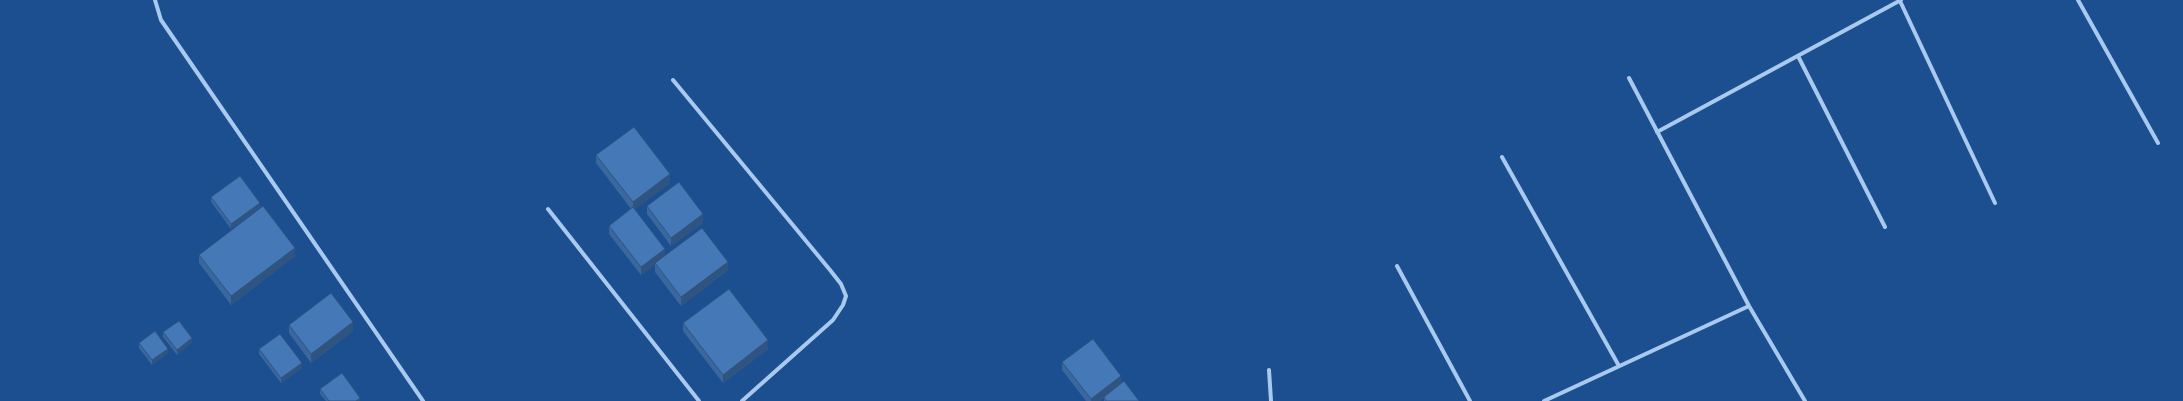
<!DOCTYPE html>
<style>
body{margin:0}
canvas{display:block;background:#1b4f8f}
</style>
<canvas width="2183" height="401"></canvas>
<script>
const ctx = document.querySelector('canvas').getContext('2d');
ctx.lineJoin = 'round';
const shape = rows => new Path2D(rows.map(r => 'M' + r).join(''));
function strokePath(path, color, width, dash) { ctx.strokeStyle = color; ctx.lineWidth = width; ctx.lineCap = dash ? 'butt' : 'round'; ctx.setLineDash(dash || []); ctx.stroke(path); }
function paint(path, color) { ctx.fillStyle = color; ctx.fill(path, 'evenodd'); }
const minor = shape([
 [155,0,161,20,423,401],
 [2078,0,2158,143],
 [1900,1,1995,203],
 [1798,56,1885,227],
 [1629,78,1749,306,1805,401],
 [673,80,830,270,841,284,846,296,843,305,833,320,742,401],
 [1657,132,1901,0],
 [1502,157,1619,366],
 [548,209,699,401],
 [1397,266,1470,401],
 [1269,370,1271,401],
 [1544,401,1749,306]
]);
const wall = shape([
 [596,155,670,183,635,209,665,256,728,270,681,306,655,272,655,265,641,275,609,234,609,226,631,209,596,163],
 [211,197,260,207,231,229,211,202],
 [647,206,703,223,671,246,647,214],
 [199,255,295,256,231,305,199,263],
 [683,323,768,349,723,383,683,331],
 [289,325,353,331,311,363,289,333],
 [163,332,192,342,177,355,163,337],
 [139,343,168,353,152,365,139,348],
 [259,349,302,368,281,383,259,354],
 [1062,362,1121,384,1139,401,1104,401,1104,398,1100,401,1086,401,1062,370],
 [320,389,360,401,326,401,320,394]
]);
const shadedWall = shape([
 [670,174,670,183,633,211,633,202],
 [260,203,260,207,231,229,231,224],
 [703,214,703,223,671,246,671,238],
 [295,248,295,256,231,305,231,296],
 [665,249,665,257,655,263,655,265,641,275,641,267],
 [728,262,728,270,681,306,681,297],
 [353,322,353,331,311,363,311,354],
 [192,338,192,342,177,355,177,350],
 [768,340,768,349,723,383,723,375],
 [168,349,168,353,152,365,152,360],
 [302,363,302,368,281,383,281,378],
 [1121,376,1121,385,1100,401,1091,401,1091,399],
 [360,398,360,401,356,401]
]);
const building = shape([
 [634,127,670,174,633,202,596,155,634,127],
 [240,176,260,203,231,224,211,197,240,176],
 [679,182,703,214,671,238,647,206,679,182],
 [263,206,295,248,231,296,199,255,263,206],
 [633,207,665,249,641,267,609,226,633,207],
 [702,228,728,262,681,297,655,263,702,228],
 [729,289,768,340,723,375,683,323,729,289],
 [331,293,353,322,311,354,289,325,331,293],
 [179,321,192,338,177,350,163,332,179,321],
 [155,331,168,349,152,360,139,343,155,331],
 [280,334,302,363,281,378,259,349,280,334],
 [1093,339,1121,376,1091,399,1062,362,1093,339],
 [342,373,360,398,356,401,329,401,320,389,342,373],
 [1124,381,1139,401,1106,401,1104,397,1124,381]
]);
strokePath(minor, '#a9c9ee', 4);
paint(wall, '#3a679d');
paint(shadedWall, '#305480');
paint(building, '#4478b7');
strokePath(building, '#305480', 1);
</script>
